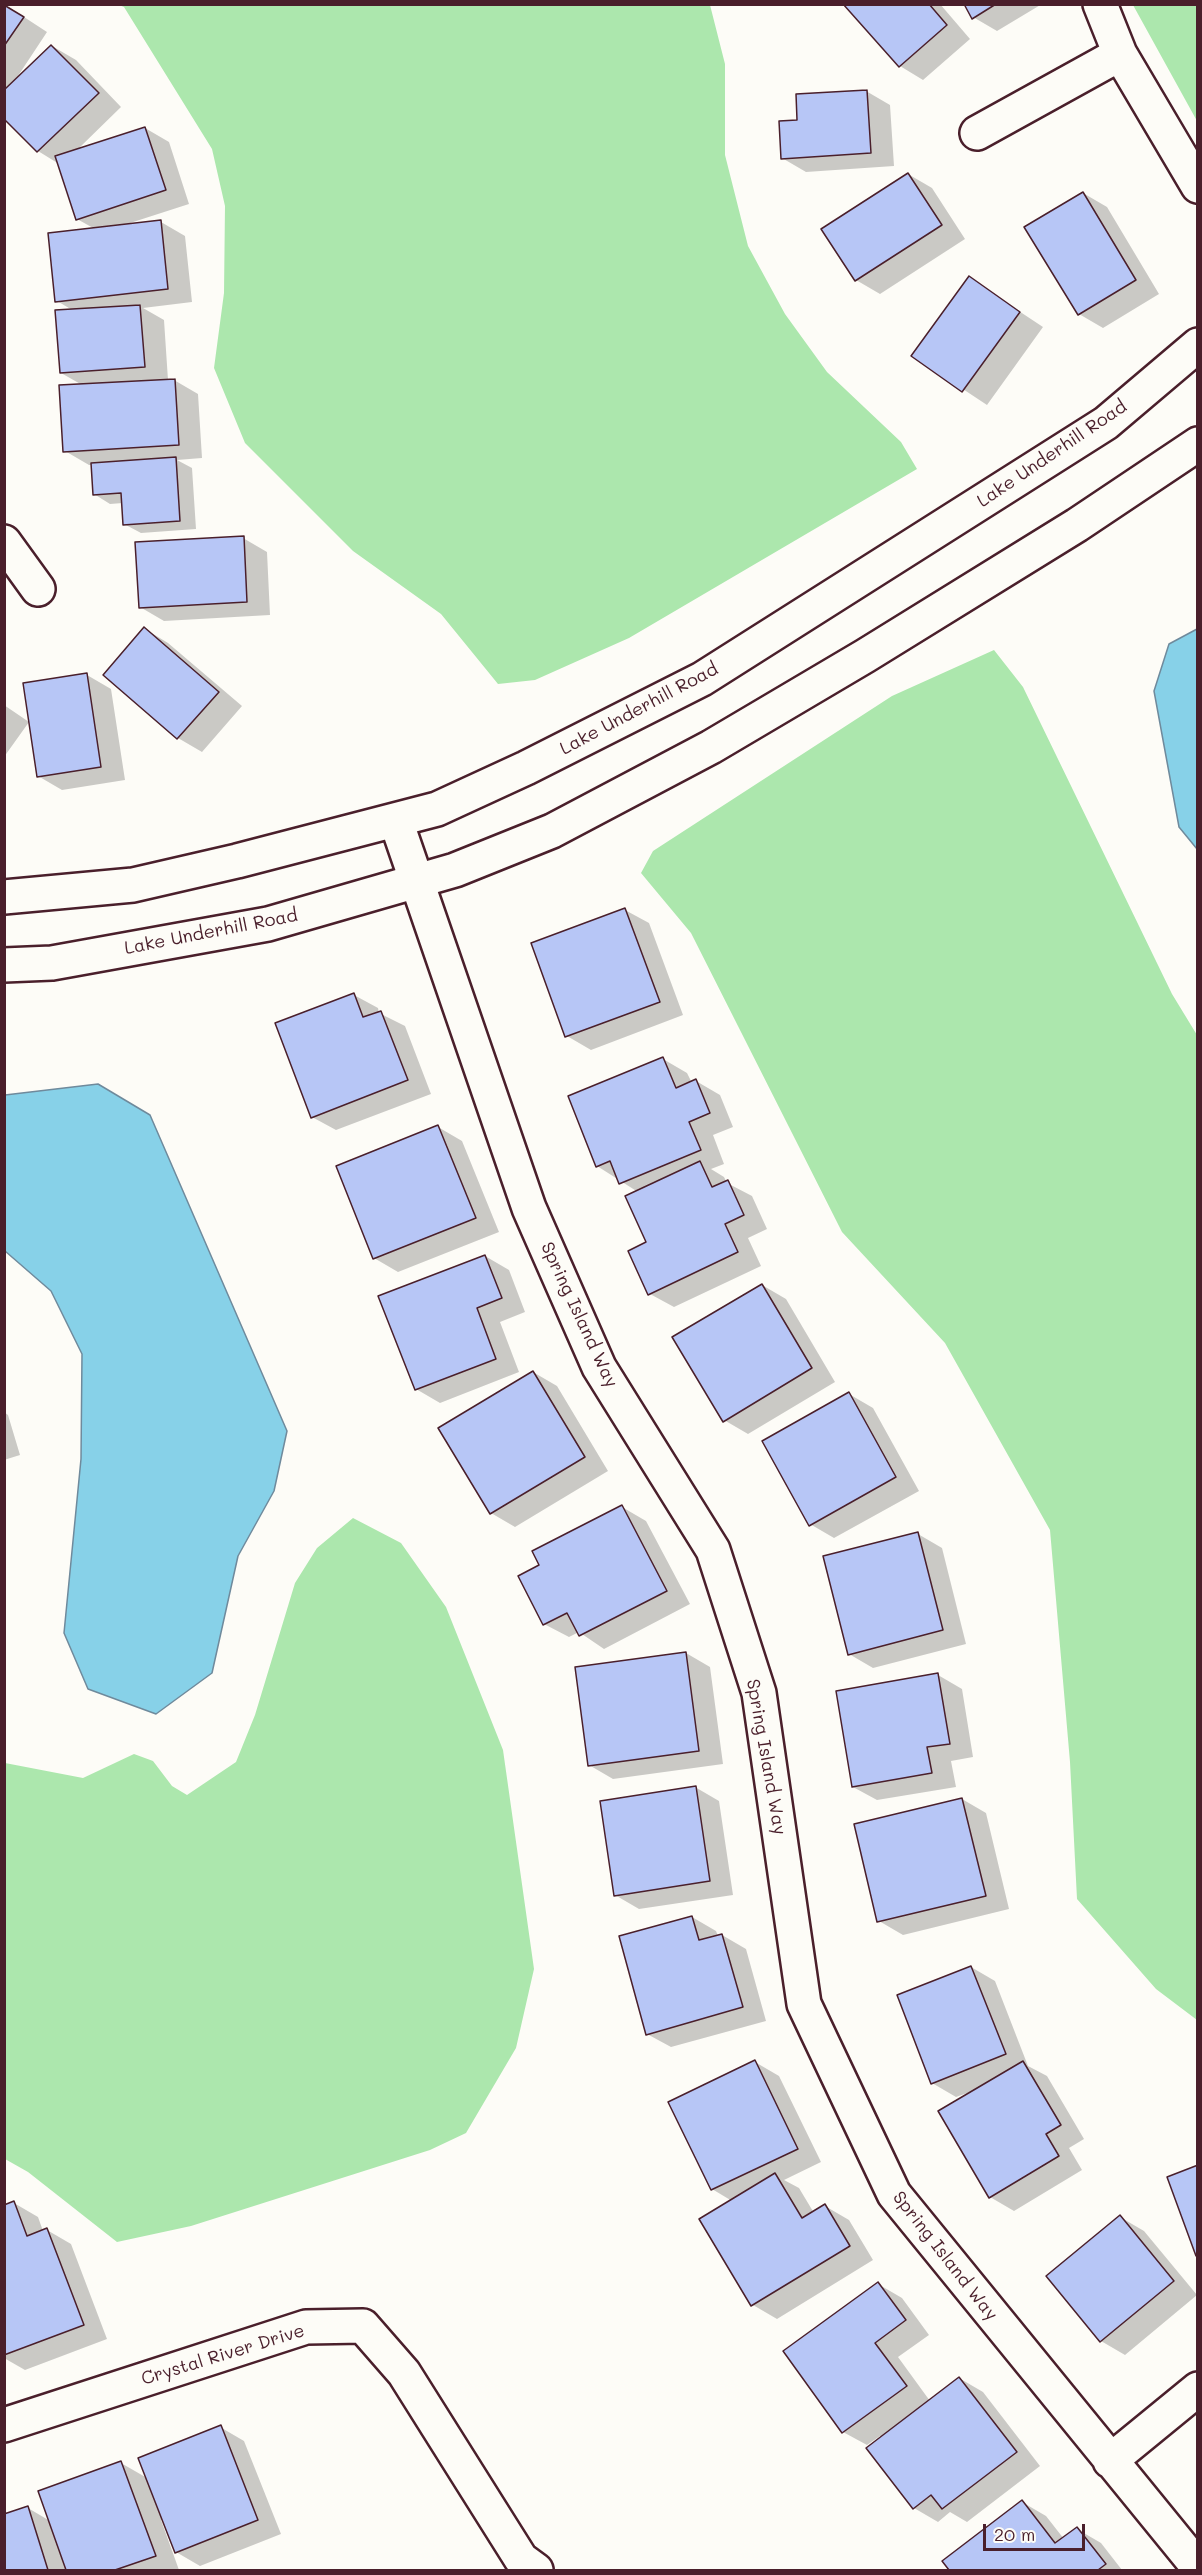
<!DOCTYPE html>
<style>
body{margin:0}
#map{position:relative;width:1202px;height:2575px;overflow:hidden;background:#fdfcf7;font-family:Mali,sans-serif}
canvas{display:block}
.frame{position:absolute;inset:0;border:6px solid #4a1f2b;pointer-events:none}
.scale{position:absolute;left:983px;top:2524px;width:102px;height:27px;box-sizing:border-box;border:3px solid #4a1f2b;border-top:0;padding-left:8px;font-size:18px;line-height:21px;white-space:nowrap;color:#4a1f2b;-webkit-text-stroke:4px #fdfcf7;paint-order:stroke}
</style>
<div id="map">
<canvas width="1202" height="2575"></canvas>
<div class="frame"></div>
<div class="scale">20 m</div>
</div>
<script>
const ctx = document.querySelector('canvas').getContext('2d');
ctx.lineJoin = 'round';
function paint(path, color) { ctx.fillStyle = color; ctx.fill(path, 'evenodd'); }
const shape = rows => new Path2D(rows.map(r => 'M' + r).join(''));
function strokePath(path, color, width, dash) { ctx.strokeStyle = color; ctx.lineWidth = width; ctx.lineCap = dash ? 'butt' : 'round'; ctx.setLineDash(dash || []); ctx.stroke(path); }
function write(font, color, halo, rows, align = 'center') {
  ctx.font = font + ' Mali,sans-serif'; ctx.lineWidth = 4.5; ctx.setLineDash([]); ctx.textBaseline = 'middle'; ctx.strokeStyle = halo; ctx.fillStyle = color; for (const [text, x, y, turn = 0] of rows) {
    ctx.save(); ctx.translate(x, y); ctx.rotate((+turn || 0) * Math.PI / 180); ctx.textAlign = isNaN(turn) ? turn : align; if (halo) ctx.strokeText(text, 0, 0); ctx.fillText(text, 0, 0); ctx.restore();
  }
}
const green = shape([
 [119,5,710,5,725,64,725,155,748,246,785,314,827,372,901,442,917,469,629,638,535,680,498,684,441,614,353,551,245,443,214,368,224,293,225,206,212,149,124,7],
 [1133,5,1197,5,1197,121],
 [994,650,1023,687,1172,994,1197,1035,1197,2020,1156,1989,1077,1899,1070,1762,1050,1530,945,1343,842,1232,691,933,641,873,653,851,892,696],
 [353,1518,401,1543,446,1607,503,1750,534,1969,516,2048,466,2133,430,2150,191,2226,117,2242,28,2172,5,2159,5,1763,83,1778,134,1754,153,1761,172,1786,187,1795,236,1762,255,1715,295,1583,317,1548]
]);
const water = shape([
 [1197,629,1197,849,1179,827,1154,691,1169,644,1197,629],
 [98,1084,150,1115,287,1431,274,1491,238,1556,212,1673,156,1714,88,1689,64,1633,81,1459,82,1354,51,1291,5,1251,5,1095,98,1084]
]);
const shadow = shape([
 [4,4,47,32,14,82,52,46,76,60,121,107,77,150,145,128,169,142,189,204,127,224,161,222,185,236,192,302,143,308,164,320,168,380,174,380,198,394,202,458,177,460,192,468,196,529,141,533,124,524,123,503,110,504,94,494,93,465,89,465,65,451,84,386,61,373,74,311,57,301,95,229,77,219,59,164,38,151,4,117],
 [845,4,940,4,970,39,923,80,900,66],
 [966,4,1042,4,997,31,973,17],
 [866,91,890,105,894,166,806,172,782,158,799,121],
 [908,174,932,188,965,239,880,294,856,280],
 [1083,193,1107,207,1159,294,1103,328,1079,314],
 [969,278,1043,327,987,405,913,356],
 [243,538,267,552,270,615,164,621,140,607],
 [145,629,168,643,242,706,202,752,178,738],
 [87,675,111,689,125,780,62,790,38,776],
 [4,705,29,722,4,757],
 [625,910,649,923,683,1015,591,1050,567,1036],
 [354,995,378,1008,379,1013,405,1026,431,1094,336,1130,312,1117],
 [663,1059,687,1073,692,1083,696,1081,720,1095,733,1127,713,1135,724,1164,711,1169,724,1177,727,1183,752,1196,767,1229,748,1238,761,1266,674,1307,650,1294,648,1243,638,1192,597,1166],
 [438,1127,462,1141,499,1232,398,1272,374,1258],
 [485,1256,509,1270,525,1312,500,1322,519,1372,440,1403,416,1389],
 [762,1285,786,1299,835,1382,748,1434,724,1420],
 [533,1372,557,1386,608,1471,515,1527,491,1513],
 [849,1394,873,1408,919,1491,834,1538,810,1524],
 [4,1412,8,1415,20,1455,4,1460],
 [622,1507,646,1521,690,1604,604,1649,579,1632,569,1637,544,1624,541,1565],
 [918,1534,942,1548,966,1644,873,1668,849,1654],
 [686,1653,710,1667,723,1764,613,1779,589,1765],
 [938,1675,962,1689,973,1757,951,1761,956,1787,877,1800,853,1787],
 [695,1787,719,1801,733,1895,639,1909,615,1895],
 [962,1799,986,1813,1009,1909,903,1935,879,1921],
 [692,1917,716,1931,718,1936,722,1935,746,1949,766,2021,671,2047,647,2034],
 [971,1967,995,1981,1028,2066,1047,2076,1084,2139,1069,2148,1082,2170,1014,2211,990,2197,970,2092,956,2097,932,2083],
 [755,2062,779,2076,821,2162,784,2180,799,2188,814,2213,825,2206,849,2220,873,2260,777,2319,753,2305,701,2220,732,2201,712,2189],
 [14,2203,38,2217,43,2231,47,2230,71,2244,107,2339,25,2370,4,2358,4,2206],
 [1120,2217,1144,2231,1197,2295,1125,2355,1101,2341],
 [878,2284,902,2298,929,2335,898,2357,930,2401,959,2378,983,2392,1040,2466,967,2522,950,2512,938,2522,914,2508,880,2436,867,2445,843,2432],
 [220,2427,244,2441,281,2534,200,2566,176,2552,164,2519,161,2520,179,2570,4,2570,4,2511,9,2514,28,2508,50,2521,121,2463,147,2478],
 [1022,2502,1046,2516,1064,2539,1077,2529,1101,2543,1122,2570,951,2570,944,2561]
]);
const building = shape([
 [843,4,929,4,947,25,899,67,843,4],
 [964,4,996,4,972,19,964,4],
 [4,5,24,17,4,46,4,5],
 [51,45,99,93,37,152,4,119,4,90,51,45],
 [867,90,871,153,781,159,779,121,797,120,796,94,867,90],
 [145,127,166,190,76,220,55,156,145,127],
 [908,173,942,225,855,281,821,229,908,173],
 [1083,192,1136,280,1078,315,1024,227,1083,192],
 [161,220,168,289,55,302,48,233,161,220],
 [969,276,1020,312,962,392,911,356,969,276],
 [140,305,145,367,60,373,55,310,140,305],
 [175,379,179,445,63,452,59,385,175,379],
 [176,457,180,521,123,525,121,493,93,495,91,463,176,457],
 [244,536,247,602,139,608,135,542,244,536],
 [144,627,219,692,177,739,103,675,144,627],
 [87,673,101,767,37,777,23,683,87,673],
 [625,908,660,1002,565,1037,531,943,625,908],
 [354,993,363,1017,381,1011,408,1080,311,1118,275,1023,354,993],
 [663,1057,676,1088,696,1079,710,1113,689,1122,701,1150,619,1184,610,1161,596,1167,568,1096,663,1057],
 [438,1125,476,1218,373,1259,336,1166,438,1125],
 [700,1161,712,1187,728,1180,744,1215,725,1224,738,1252,648,1295,628,1251,646,1242,625,1196,700,1161],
 [485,1255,502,1298,477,1308,496,1359,415,1390,378,1296,485,1255],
 [762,1284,812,1368,723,1422,672,1337,762,1284],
 [533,1371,585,1457,490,1514,438,1428,533,1371],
 [849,1392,896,1477,809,1526,762,1441,849,1392],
 [622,1505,667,1591,579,1636,567,1613,543,1625,518,1576,539,1565,532,1551,622,1505],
 [918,1532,943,1630,848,1655,823,1556,918,1532],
 [686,1652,699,1751,588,1766,575,1667,686,1652],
 [938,1673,950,1744,927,1747,932,1773,852,1787,836,1691,938,1673],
 [696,1786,710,1881,614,1896,600,1801,696,1786],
 [962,1798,986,1896,877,1922,854,1824,962,1798],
 [692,1916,699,1940,722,1934,743,2007,646,2035,619,1936,692,1916],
 [971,1966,1006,2054,931,2084,897,1995,971,1966],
 [755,2060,798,2149,711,2190,668,2102,755,2060],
 [1023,2061,1061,2125,1046,2134,1059,2156,989,2198,938,2111,1023,2061],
 [1198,2165,1198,2256,1196,2256,1167,2177,1198,2165],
 [775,2173,802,2218,825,2204,850,2246,751,2306,699,2219,775,2173],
 [14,2201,27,2236,47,2228,84,2325,4,2355,4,2205,14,2201],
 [1120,2215,1174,2281,1100,2342,1046,2276,1120,2215],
 [878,2282,906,2320,875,2343,907,2386,842,2433,783,2351,878,2282],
 [959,2377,1017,2452,942,2509,931,2495,913,2509,866,2448,959,2377],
 [221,2425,258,2520,175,2553,138,2458,221,2425],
 [121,2461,156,2556,115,2570,66,2570,38,2491,121,2461],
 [1022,2500,1055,2543,1077,2527,1106,2564,1098,2570,949,2570,942,2561,1022,2500],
 [28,2506,48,2570,4,2570,4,2514,28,2506]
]);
const street = shape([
 [1100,4,1120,54,1198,186],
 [977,133,1120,54],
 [4,542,38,589],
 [396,821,529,1208,599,1367,713,1550,759,1693,804,2004,894,2194,1198,2567],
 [4,2425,306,2327,363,2326,404,2373,521,2559,536,2570],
 [1110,2461,1198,2389]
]);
const secondary = shape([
 [4,897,133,885,237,861,437,809,526,768,702,679,1106,423,1198,345],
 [4,965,52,963,268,924,455,870,552,831,711,747,865,656,1077,525,1198,444]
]);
const streetNames = [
 ["Lake Underhill Road",1052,454,-34],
 ["Lake Underhill Road",639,709,-28],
 ["Lake Underhill Road",211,932,-11],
 ["Spring Island Way",579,1315,65],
 ["Spring Island Way",766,1757,80],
 ["Spring Island Way",945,2256,52],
 ["Crystal River Drive",223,2355,-17]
];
paint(green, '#ace7ad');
paint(water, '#87d1e8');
strokePath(water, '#6f8a9c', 1.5);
paint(shadow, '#0003');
paint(building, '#b7c6f6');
strokePath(building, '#4a1f2b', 1.5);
strokePath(street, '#4a1f2b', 38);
strokePath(secondary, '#4a1f2b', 38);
strokePath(street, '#fdfcf7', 33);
strokePath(secondary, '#fdfcf7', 33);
write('18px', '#4a1f2b', '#fdfcf7', streetNames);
</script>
